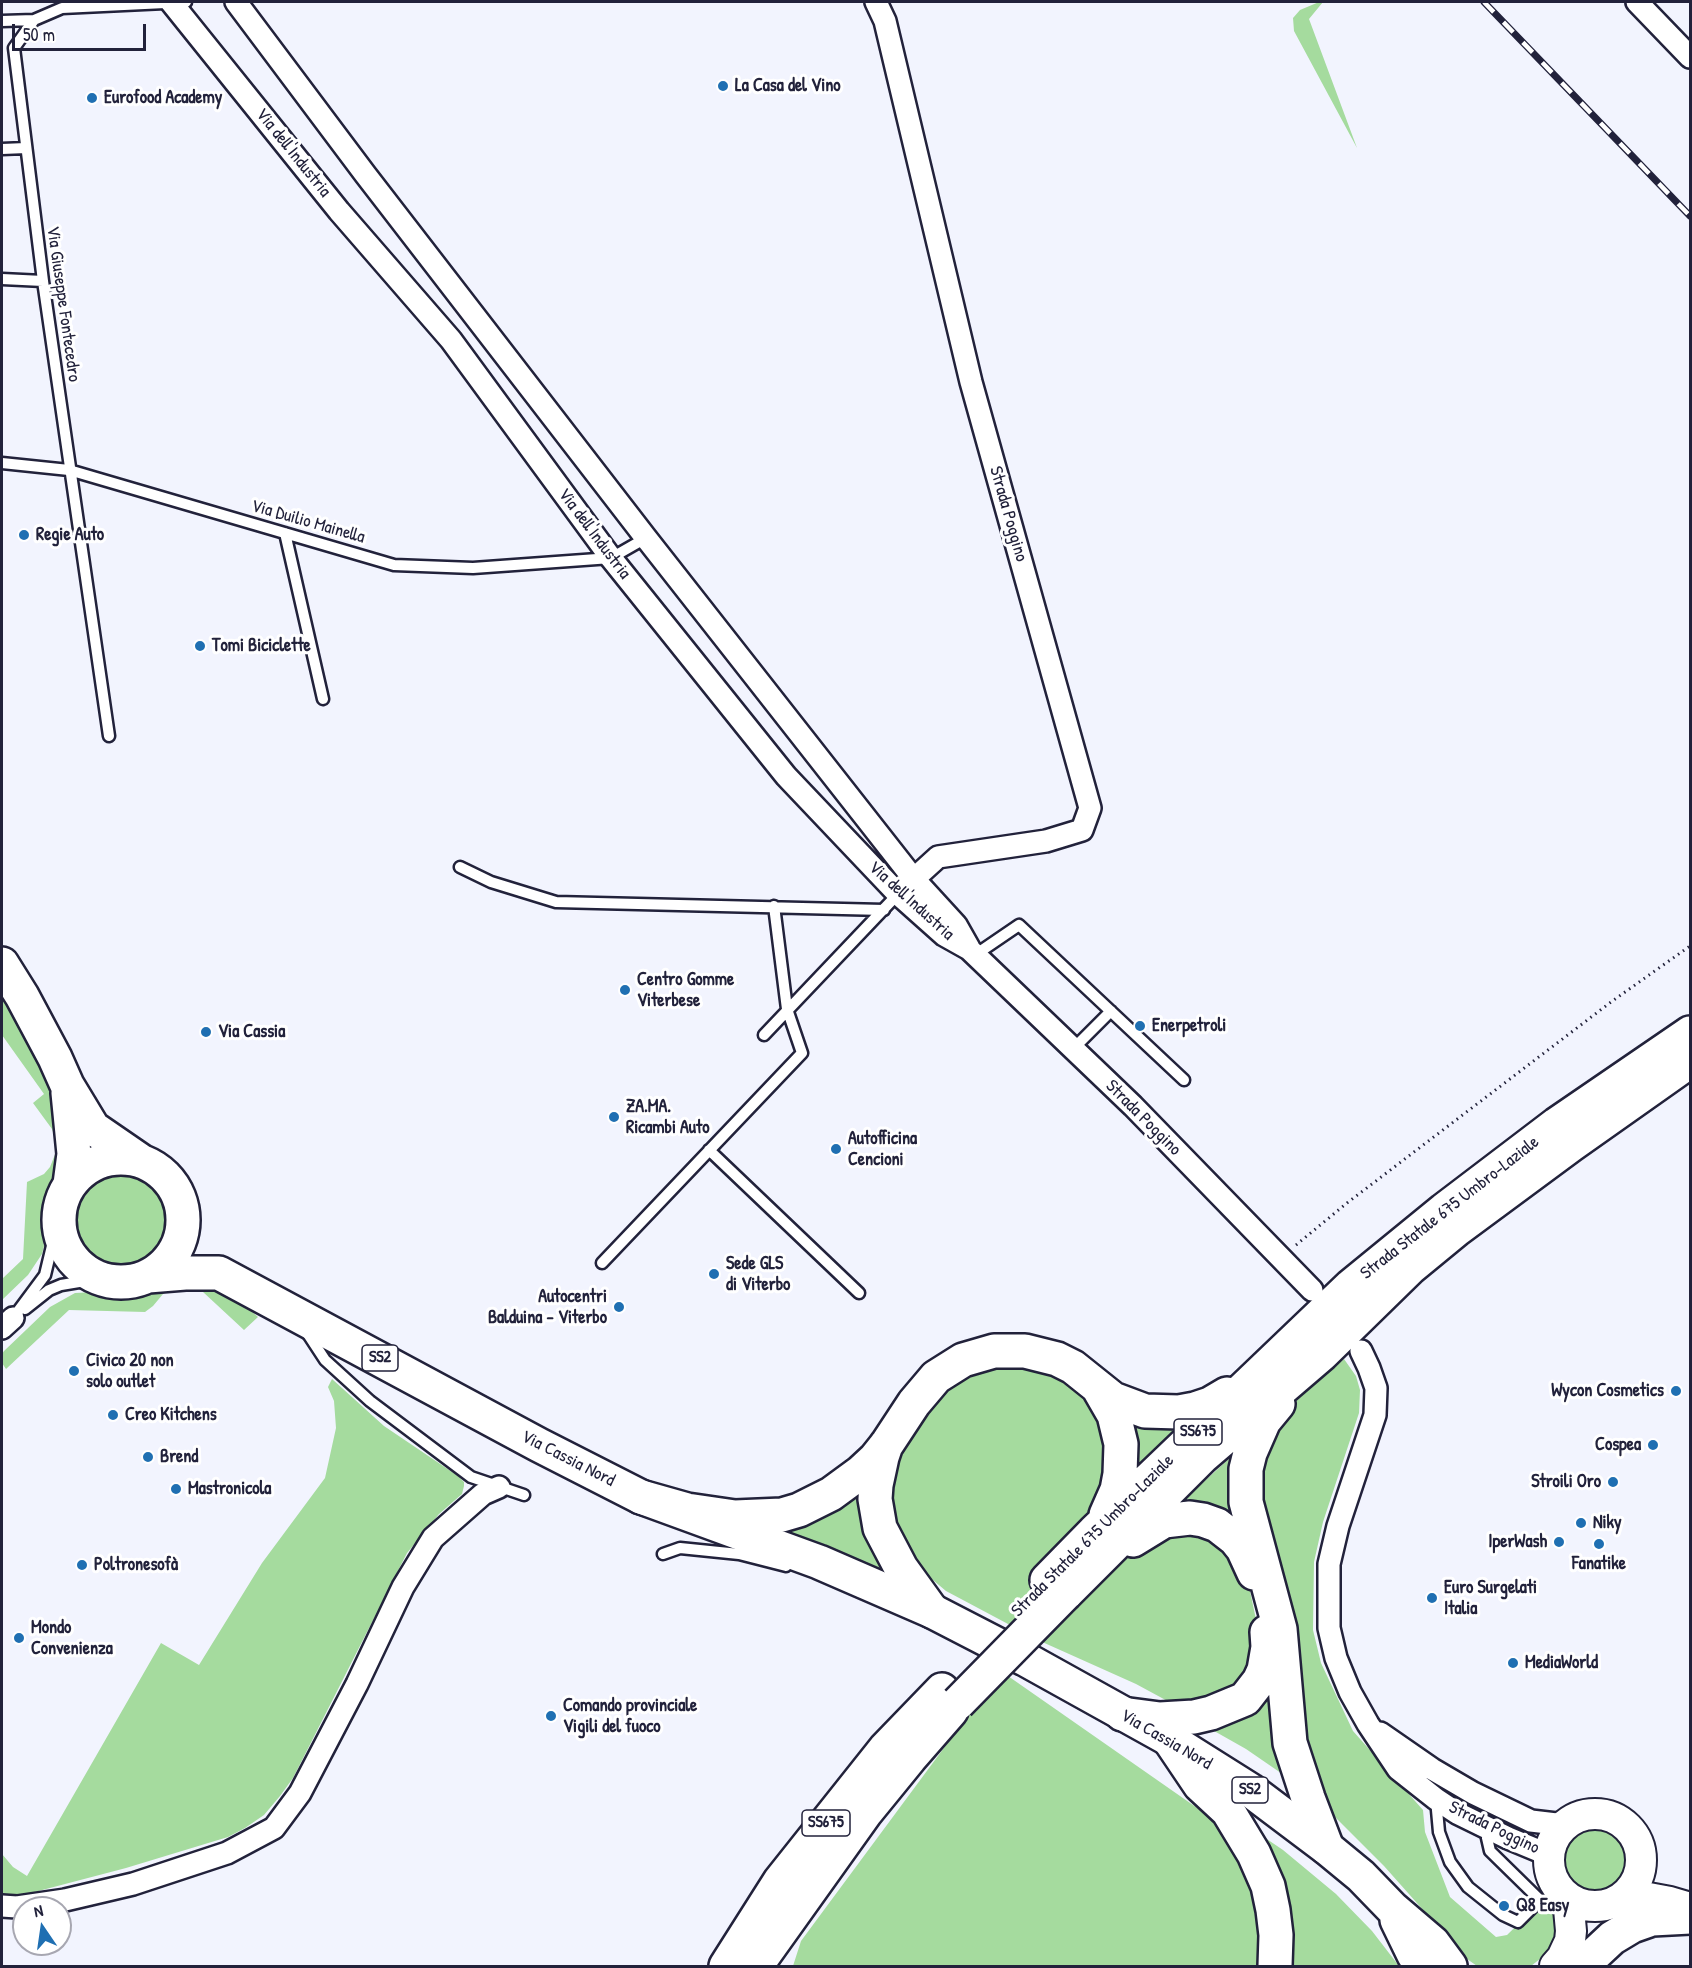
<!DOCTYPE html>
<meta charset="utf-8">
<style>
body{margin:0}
#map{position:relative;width:1692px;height:1968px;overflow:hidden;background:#f2f4fe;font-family:"Patrick Hand",sans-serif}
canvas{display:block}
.frame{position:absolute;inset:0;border:3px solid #22223b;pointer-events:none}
.north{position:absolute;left:12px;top:1896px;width:60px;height:60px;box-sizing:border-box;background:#fff;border:2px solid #a7a7b1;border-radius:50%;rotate:347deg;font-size:16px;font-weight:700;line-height:24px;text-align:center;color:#22223b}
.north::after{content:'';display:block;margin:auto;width:21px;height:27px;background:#1f6fb2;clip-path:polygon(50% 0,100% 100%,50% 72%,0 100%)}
.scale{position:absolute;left:12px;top:24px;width:134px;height:27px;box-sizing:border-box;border:3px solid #22223b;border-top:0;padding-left:8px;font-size:18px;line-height:21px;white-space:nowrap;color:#22223b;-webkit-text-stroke:4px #fff;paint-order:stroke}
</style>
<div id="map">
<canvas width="1692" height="1968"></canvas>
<div class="frame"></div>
<div class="north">N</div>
<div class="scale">50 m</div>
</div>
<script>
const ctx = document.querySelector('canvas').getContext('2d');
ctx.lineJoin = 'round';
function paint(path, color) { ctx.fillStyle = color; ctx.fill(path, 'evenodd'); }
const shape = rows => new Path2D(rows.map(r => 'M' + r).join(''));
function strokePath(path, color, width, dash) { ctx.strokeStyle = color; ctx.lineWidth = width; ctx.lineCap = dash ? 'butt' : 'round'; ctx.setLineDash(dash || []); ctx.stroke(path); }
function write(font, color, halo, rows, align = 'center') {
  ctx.font = font + ' "Patrick Hand",sans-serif'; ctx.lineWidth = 6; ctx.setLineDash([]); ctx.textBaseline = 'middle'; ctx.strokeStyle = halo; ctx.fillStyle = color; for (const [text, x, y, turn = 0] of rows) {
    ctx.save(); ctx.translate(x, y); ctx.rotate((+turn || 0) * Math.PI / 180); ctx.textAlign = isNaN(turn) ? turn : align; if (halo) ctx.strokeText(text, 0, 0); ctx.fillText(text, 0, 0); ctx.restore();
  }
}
const green = shape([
 [1319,2,1323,2,1309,19,1357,148,1294,31,1293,18,1300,10],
 [2,989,38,1064,65,1127,61,1164,48,1187,44,1199,42,1227,44,1246,42,1254,28,1275,2,1300,2,1279,23,1259,27,1182,44,1174,50,1167,56,1152,57,1144,52,1129,33,1103,44,1094,2,1035],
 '69 1219a53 53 0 1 1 106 0a53 53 0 1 1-106 0Z',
 [198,1283,249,1309,258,1317,244,1330,203,1292,195,1287,172,1289,163,1294,153,1306,145,1312,69,1310,6,1369,2,1363,2,1354,4,1351,50,1307,75,1293,96,1292,126,1297],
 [1344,1359,1356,1376,1360,1390,1359,1413,1323,1522,1314,1562,1313,1630,1321,1663,1353,1731,1423,1810,1425,1832,1450,1897,1496,1937,1507,1935,1544,1899,1552,1906,1556,1922,1556,1937,1545,1955,1531,1966,1477,1966,1460,1954,1432,1920,1384,1866,1333,1815,1317,1794,1300,1741,1264,1531,1257,1471,1283,1414,1319,1379],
 [1024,1361,1080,1385,1110,1431,1097,1580,1132,1551,1178,1530,1218,1541,1243,1576,1250,1591,1258,1629,1249,1675,1224,1696,1173,1704,1136,1684,1040,1641,946,1591,921,1570,889,1511,896,1449,955,1377],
 [332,1379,384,1426,458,1476,464,1482,464,1486,462,1494,439,1514,407,1553,293,1778,280,1796,264,1815,245,1828,228,1837,126,1868,27,1894,2,1895,2,1854,13,1867,27,1876,161,1643,199,1665,262,1563,325,1478,336,1428,334,1401,328,1387],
 [1143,1418,1183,1422,1133,1470,1130,1426],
 [1245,1444,1242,1520,1172,1511],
 [865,1477,898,1577,806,1541,749,1523],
 [1271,1673,1294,1782,1246,1749,1200,1723],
 [1008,1676,1213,1819,1228,1834,1262,1898,1262,1966,793,1966,801,1941,972,1710],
 [1249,1827,1283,1850,1336,1894,1372,1931,1399,1966,1289,1966],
 '1564 1862a32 32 0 1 1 64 0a32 32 0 1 1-64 0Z'
]);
const path = shape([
 [1296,1245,1347,1203,1611,1002,1690,946]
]);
const lane = shape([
 [2,21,34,20],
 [2,149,26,148],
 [2,279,43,281],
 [2,463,69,470,394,565,473,568,611,558,646,538],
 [285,533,323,699],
 [109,736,43,281,14,48,34,20,62,8,186,2],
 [460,867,491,882,556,902,884,910],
 [975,955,1019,925,1184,1080],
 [764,1035,898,894],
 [1073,1049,1111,1011],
 [709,1150,859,1293],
 [602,1263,802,1053,787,1009,774,906],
 [25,1309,49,1290,61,1285,91,1280,108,1281],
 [13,1318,45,1275,58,1221],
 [306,1331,325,1360,370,1401,471,1477,524,1495],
 [663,1554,680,1548,739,1554,786,1566],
 [1436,1799,1439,1832,1450,1862,1468,1887,1503,1915,1518,1922,1540,1900,1490,1851,1487,1838,1495,1831]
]);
const street = shape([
 [171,2,339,211,451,340,611,558,786,776,898,894,944,935,969,949,1133,1106,1312,1290],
 [236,2,365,174,646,538,913,878,956,925,969,948],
 [876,2,885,21,971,382,1090,808,1082,830,1046,841,938,857,905,887],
 [1637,2,1690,57],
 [2,1328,13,1318],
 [1361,1351,1369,1368,1376,1388,1375,1415,1338,1526,1329,1564,1329,1628,1336,1658,1350,1692,1368,1724,1398,1769,1436,1799,1457,1813,1508,1838,1549,1855],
 [1380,1733,1432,1769,1473,1793,1531,1821,1565,1825],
 [2,1906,17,1907,65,1900,133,1884,227,1853,274,1828,300,1793,357,1684,403,1587,433,1538,483,1494,499,1487]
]);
const secondary = shape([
 '1549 1860a46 46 0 1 1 92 0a46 46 0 1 1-92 0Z',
 [1627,1894,1670,1902,1690,1908],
 [1555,1966,1562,1958,1570,1941,1571,1931,1568,1898]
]);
const primary = shape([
 [2,964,22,996,55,1058,67,1085,93,1128,141,1161],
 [68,1093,74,1154,70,1184],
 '59 1220a62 62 0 1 1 124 0a62 62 0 1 1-124 0Z',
 [148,1276,185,1273,219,1273,539,1445,641,1497,819,1562,932,1611,1025,1659,1169,1739,1250,1790,1327,1848,1361,1876,1392,1908,1433,1943,1450,1966],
 [1397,1920,1414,1955,1421,1966],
 [1582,1966,1612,1938,1632,1926,1652,1919,1690,1917]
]);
const highway = shape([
 [1099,1389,1114,1415,1121,1444,1120,1474,1117,1490,1106,1515],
 [1278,1404,1264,1421,1250,1453,1246,1469,1246,1502,1280,1629,1290,1743,1308,1798,1327,1848],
 [886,1445,882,1457,876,1485,875,1499,880,1528,901,1568,932,1611],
 [641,1497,687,1510,735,1517,782,1515,799,1510,831,1494,861,1472,875,1459,887,1444,914,1403,936,1377,963,1360,994,1351,1025,1351,1057,1359,1073,1367,1113,1399,1145,1411,1179,1412,1195,1409,1210,1404,1227,1394],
 [1133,1540,1164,1521,1190,1518,1203,1520,1217,1525,1235,1539,1243,1549,1254,1573],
 [1047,1580,1094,1532,1351,1286,1444,1210,1557,1124,1690,1033],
 [1065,1594,1202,1457,1322,1354,1411,1267,1456,1230,1571,1145,1690,1061],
 [1122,1714,1160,1719,1194,1717,1211,1713,1245,1699,1259,1681,1264,1670,1268,1647,1267,1632],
 [1169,1739,1200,1785,1228,1811,1254,1854,1268,1886,1273,1910,1276,1935,1275,1966],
 [726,1966,780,1881,885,1749,942,1690],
 [756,1966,866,1812,910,1758,951,1711]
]);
const rail = shape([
 [1484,2,1690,216]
]);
const highwayBridge = shape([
 [958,1703,1065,1594]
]);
const markers = [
 [723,86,6,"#1f6fb2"],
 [92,98,6,"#1f6fb2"],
 [24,535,6,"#1f6fb2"],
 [200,646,6,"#1f6fb2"],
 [625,990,6,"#1f6fb2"],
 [1140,1026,6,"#1f6fb2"],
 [206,1032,6,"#1f6fb2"],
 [614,1117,6,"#1f6fb2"],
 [836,1149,6,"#1f6fb2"],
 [714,1274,6,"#1f6fb2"],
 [619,1307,6,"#1f6fb2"],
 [74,1371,6,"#1f6fb2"],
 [1676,1391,6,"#1f6fb2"],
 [113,1415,6,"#1f6fb2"],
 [1653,1445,6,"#1f6fb2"],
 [148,1457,6,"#1f6fb2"],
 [1613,1482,6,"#1f6fb2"],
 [176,1489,6,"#1f6fb2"],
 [1581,1523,6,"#1f6fb2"],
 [1559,1542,6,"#1f6fb2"],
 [1599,1544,6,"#1f6fb2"],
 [82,1565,6,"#1f6fb2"],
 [1432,1598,6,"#1f6fb2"],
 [19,1638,6,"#1f6fb2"],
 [1513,1663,6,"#1f6fb2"],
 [551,1716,6,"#1f6fb2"],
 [1504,1906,6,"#1f6fb2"]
];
const shields = [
 [380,1358,36],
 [1198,1432,48],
 [1250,1790,36],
 [826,1823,48]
];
const shieldNames = [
 ["SS2",380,1358],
 ["SS675",1198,1432],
 ["SS2",1250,1790],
 ["SS675",826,1823]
];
const poiNames = [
 ["La Casa del Vino",735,86],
 ["Eurofood Academy",104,98],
 ["Regie Auto",36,535],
 ["Tomi Biciclette",212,646],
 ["Centro Gomme",637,980],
 ["Viterbese",637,1001],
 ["Enerpetroli",1152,1026],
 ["Via Cassia",218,1032],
 ["ZA.MA.",626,1107],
 ["Ricambi Auto",626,1128],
 ["Autofficina",848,1139],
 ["Cencioni",848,1160],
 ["Sede GLS",726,1264],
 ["di Viterbo",726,1285],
 ["Autocentri",607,1297,"right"],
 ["Balduina - Viterbo",607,1318,"right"],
 ["Civico 20 non",86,1361],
 ["solo outlet",86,1382],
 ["Wycon Cosmetics",1664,1391,"right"],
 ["Creo Kitchens",125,1415],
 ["Cospea",1641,1445,"right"],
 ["Brend",160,1457],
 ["Stroili Oro",1601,1482,"right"],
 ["Mastronicola",188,1489],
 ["Niky",1593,1523],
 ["IperWash",1547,1542,"right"],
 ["Fanatike",1599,1564,"center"],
 ["Poltronesofà",94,1565],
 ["Euro Surgelati",1444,1588],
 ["Italia",1444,1609],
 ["Mondo",31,1628],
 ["Convenienza",31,1649],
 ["MediaWorld",1525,1663],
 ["Comando provinciale",563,1706],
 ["Vigili del fuoco",563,1727],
 ["Q8 Easy",1516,1906]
];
const streetNames = [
 ["Via dell'Industria",293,153,51],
 ["Via Giuseppe Fontecedro",63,304,82],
 ["Strada Poggino",1008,514,74],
 ["Via Duilio Mainella",308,522,16],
 ["Via dell'Industria",594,534,53],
 ["Via dell'Industria",911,901,42],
 ["Strada Poggino",1143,1118,45],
 ["Strada Statale 675 Umbro-Laziale",1450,1208,-38],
 ["Via Cassia Nord",568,1459,27],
 ["Strada Statale 675 Umbro-Laziale",1093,1536,-45],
 ["Via Cassia Nord",1166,1740,30],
 ["Strada Poggino",1494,1828,26]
];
paint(green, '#a5db9e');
strokePath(lane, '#22223b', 15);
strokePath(street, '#22223b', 26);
strokePath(secondary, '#22223b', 34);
strokePath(primary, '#22223b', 38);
strokePath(highway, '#22223b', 38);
strokePath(path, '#22223b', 3, [1.5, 4.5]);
strokePath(lane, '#fff', 10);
strokePath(street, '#fff', 21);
strokePath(secondary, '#fff', 30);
strokePath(primary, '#fff', 33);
strokePath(highway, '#fff', 33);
strokePath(rail, '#22223b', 7);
strokePath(rail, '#fff', 4.5, [14]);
strokePath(highwayBridge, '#22223b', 38, []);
strokePath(highwayBridge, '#fff', 33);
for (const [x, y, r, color] of markers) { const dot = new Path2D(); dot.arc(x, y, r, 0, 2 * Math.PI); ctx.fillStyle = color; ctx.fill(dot); strokePath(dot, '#fff', 2); }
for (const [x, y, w] of shields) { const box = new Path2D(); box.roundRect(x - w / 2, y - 13, w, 26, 4.5); ctx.fillStyle = '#fff'; ctx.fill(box); strokePath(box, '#22223b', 1.5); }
write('bold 16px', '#22223b', null, shieldNames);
write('bold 18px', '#22223b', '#fff', poiNames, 'left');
write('18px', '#22223b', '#fff', streetNames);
</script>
